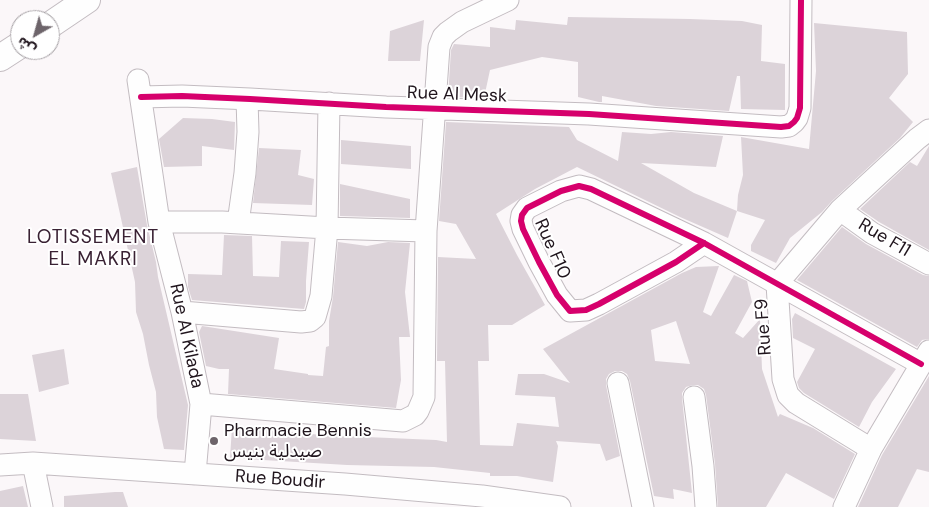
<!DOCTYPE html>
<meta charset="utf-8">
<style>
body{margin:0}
#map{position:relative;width:929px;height:507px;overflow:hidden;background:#fbf7f9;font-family:"DM Sans","Noto Sans Arabic",sans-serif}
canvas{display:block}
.north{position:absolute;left:10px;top:10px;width:50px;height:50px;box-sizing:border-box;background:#fff;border:1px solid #a6a1a5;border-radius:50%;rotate:218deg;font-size:14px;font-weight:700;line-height:20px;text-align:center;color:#20151d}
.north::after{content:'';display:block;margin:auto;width:18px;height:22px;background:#6d646a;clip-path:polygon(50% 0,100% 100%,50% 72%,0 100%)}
</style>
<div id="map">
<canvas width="929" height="507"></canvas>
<div class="north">ش</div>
</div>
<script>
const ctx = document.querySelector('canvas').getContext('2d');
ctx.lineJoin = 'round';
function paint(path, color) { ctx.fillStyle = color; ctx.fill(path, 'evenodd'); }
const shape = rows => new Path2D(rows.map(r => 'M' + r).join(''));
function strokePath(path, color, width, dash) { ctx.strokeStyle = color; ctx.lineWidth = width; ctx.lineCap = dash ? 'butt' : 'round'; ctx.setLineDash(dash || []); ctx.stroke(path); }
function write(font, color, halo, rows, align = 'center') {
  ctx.font = font + ' "DM Sans","Noto Sans Arabic",sans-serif'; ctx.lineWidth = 4; ctx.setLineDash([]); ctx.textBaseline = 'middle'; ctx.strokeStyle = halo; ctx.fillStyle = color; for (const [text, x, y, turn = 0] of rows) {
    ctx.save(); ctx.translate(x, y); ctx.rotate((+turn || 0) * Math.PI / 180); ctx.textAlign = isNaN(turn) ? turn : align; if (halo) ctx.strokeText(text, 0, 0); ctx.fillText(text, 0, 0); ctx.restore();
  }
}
const building = shape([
 [568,17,690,19,742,21,762,25,761,61,785,64,785,110,741,109,740,76,737,76,729,111,656,106,602,96,602,102,599,102,578,97,578,62,542,57,490,70,484,98,448,97,451,50,454,44,490,47,490,27,515,30,516,20,567,25],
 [424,20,420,61,388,61,390,31],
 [814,23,907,32,908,74,889,98,913,122,900,138,832,201,822,212,790,238,776,263,751,251,751,245,765,220,737,211,738,195,743,175,741,137,809,149,816,71],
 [183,118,212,119,235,122,234,150,202,146,202,166,164,167,159,139],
 [446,122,569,127,577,140,618,161,622,132,651,134,671,132,723,136,716,167,641,163,694,193,737,211,728,238,680,217,577,167,535,189,496,214,517,255,545,305,512,325,488,325,489,361,478,361,480,445,513,446,517,423,559,427,555,397,515,395,518,374,544,374,570,383,543,349,682,273,696,267,719,266,703,312,711,316,734,275,747,281,752,302,735,333,743,338,760,319,762,369,778,417,780,414,813,428,855,454,834,499,786,473,766,507,718,507,715,464,706,395,704,389,698,385,693,385,686,387,682,393,682,398,692,493,673,489,674,499,654,496,630,381,627,374,622,371,615,371,609,374,606,379,606,385,620,456,606,461,600,444,556,441,558,446,553,482,517,476,490,476,490,473,434,467,347,465,230,458,232,427,257,428,277,432,296,432,320,435,436,440,447,442,445,361,437,361,438,257,476,259,456,224,439,221],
 [676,321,690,364,655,361,651,330],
 [341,140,411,146,411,169,341,164],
 [929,146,929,250,879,222,860,209,910,162,917,166],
 [259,148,301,150,298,175,314,179,312,205,253,203],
 [137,167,147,225,156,262,158,277,188,405,184,450,164,449,157,417,156,392,149,365,143,334,136,312,135,282,111,173],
 [340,184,410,199,410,218,340,216],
 [842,227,866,244,923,275,929,276,929,339,922,340,917,347,797,280],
 [224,235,252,236,253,276,279,277,281,241,309,242,306,281,306,302,304,309,192,300,188,287,188,274,222,275],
 [338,242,367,246,388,242,410,243,405,292,410,337,399,337,401,380,396,408,228,394,229,369,219,369,206,366,199,332,202,326,279,338,274,369,308,374,308,375,323,376,326,347,329,346,329,321,333,297],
 [795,313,896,369,872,402,859,427,804,393,799,388,797,382,815,349,793,338,792,319],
 [64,349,69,384,39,392,32,355],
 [929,376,929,472,917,469,898,507,858,507,882,455],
 [0,394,28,394,36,441,0,439],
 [23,486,28,507,0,507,0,491],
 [115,492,123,492,128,507,64,507,64,496]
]);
const minor = shape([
 [138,80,159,222,182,312,201,404,195,474],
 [141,97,182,96,250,99,386,107,589,114,781,127,789,126,794,122,797,118,800,108,801,0],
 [840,210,872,233,929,264],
 [159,222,222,222,327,228,426,231],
 [238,223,245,173,248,132,247,99],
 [704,243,676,262,599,304,586,310,570,311,557,295,539,262,523,229,521,221,522,215,527,208,561,191,579,186,591,189,704,243,921,364],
 [182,312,301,322,310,321,315,317,321,296,327,228,329,103],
 [618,383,643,507],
 [694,397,703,466,706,507],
 [201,404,403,421,415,415,418,411,424,397,426,231,439,47,443,37,448,32,462,22,508,0],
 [871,449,796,403,788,395,783,379,777,284,840,210,917,139,929,130],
 [33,463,42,507],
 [0,465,33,463,345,484,482,496,560,507],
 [844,507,871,449,929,351]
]);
const major = shape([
 [50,25,87,0],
 [0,58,20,45]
]);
const cycleway = shape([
 [141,97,182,96,250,99,386,107,589,114,781,127,789,126,794,122,797,118,800,108,801,0],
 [704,243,676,262,599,304,586,310,570,311,557,295,539,262,523,229,521,221,522,215,527,208,561,191,579,186,591,189,704,243,921,364]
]);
const markers = [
 [214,441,5,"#6d646a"]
];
const streetNames = [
 ["Rue Al Mesk",457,95,2],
 ["Rue F11",884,238,31],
 ["Rue F10",552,249,66],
 ["Rue F9",764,327,-94],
 ["Rue Al Kilada",186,336,78],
 ["Rue Boudir",280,480,4]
];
const poiNames = [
 ["Pharmacie Bennis",224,431],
 ["صيدلية بنيس",224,452]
];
const neighbourhoodNames = [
 ["LOTISSEMENT",93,238],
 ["EL MAKRI",93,260]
];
paint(building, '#dcd3d9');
strokePath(minor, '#c3bcc1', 23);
strokePath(major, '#c3bcc1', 28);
strokePath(minor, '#fefefe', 21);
strokePath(major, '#fefefe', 26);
strokePath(cycleway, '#d6006c', 6);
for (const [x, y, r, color] of markers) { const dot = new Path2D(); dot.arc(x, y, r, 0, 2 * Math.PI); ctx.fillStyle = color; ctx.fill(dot); strokePath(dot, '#fff', 2); }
write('18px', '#20151d', '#fff', streetNames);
write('18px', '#20151d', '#fff', poiNames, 'left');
ctx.letterSpacing = '1px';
write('19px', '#392133', '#fff', neighbourhoodNames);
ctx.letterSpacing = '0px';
</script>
